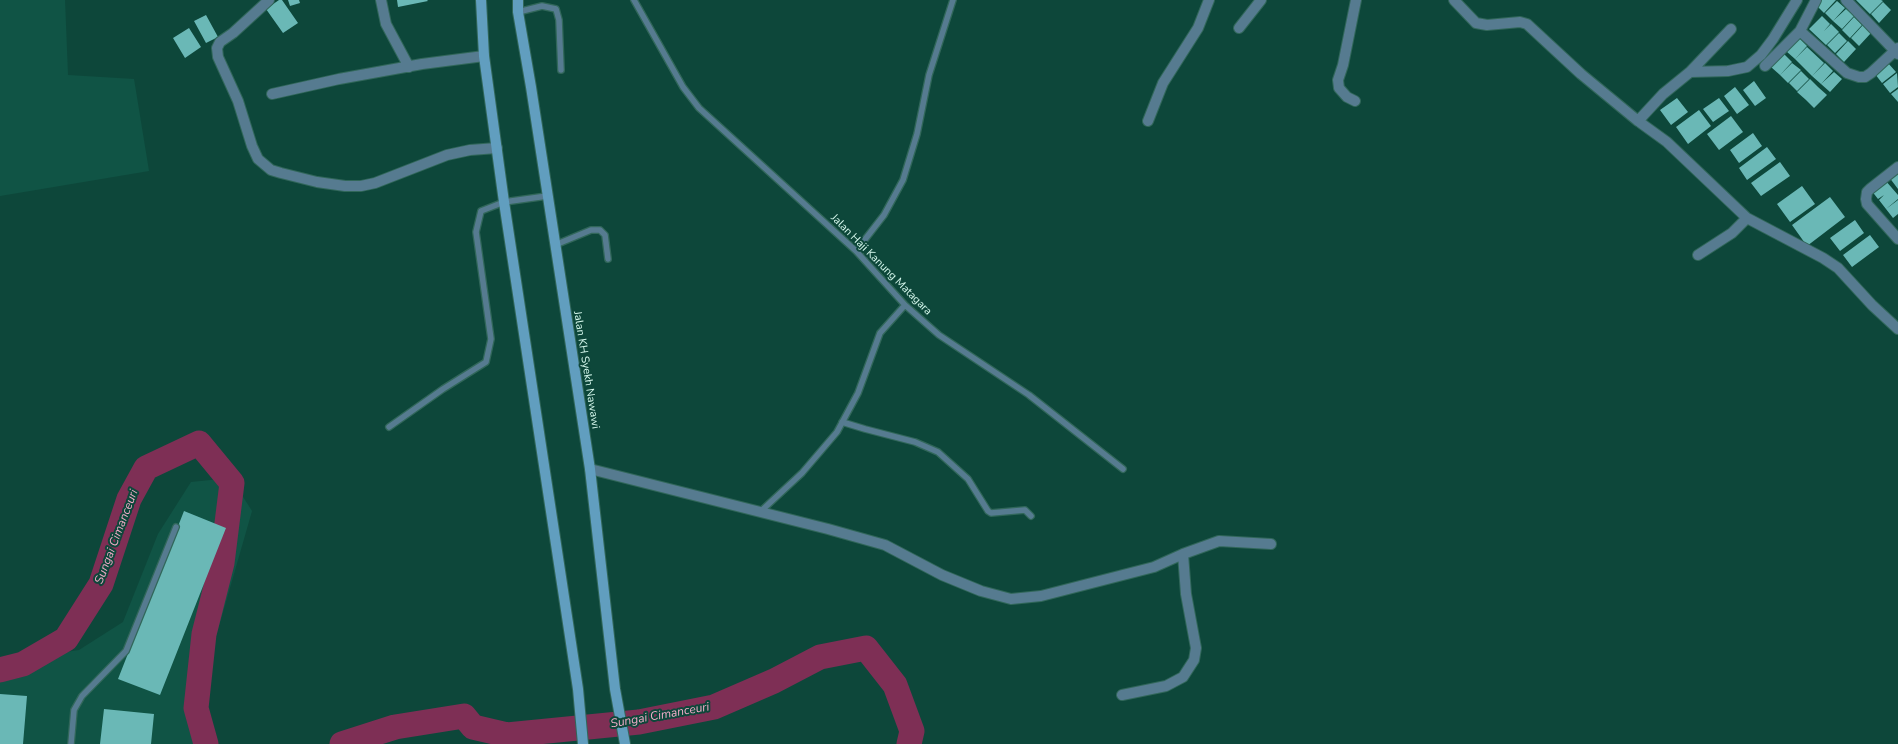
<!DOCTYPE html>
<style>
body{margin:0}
canvas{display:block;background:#0d473a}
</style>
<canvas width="1898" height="744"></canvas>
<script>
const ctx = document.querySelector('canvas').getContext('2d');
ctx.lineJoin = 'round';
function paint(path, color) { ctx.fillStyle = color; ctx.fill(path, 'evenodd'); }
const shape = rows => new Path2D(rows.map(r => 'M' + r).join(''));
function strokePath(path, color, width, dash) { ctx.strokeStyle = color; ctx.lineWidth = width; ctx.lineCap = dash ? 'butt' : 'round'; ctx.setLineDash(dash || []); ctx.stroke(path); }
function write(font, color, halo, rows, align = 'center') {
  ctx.font = font + ' "Nunito Sans",sans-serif'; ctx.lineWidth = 4; ctx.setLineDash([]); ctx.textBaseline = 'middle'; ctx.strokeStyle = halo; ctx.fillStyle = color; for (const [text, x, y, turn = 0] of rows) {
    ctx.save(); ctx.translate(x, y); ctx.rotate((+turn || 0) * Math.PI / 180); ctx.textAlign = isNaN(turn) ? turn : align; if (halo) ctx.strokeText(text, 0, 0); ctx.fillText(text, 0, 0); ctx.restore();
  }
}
const built = shape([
 [0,0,65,0,68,75,134,79,149,171,0,196],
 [231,478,252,511,199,696,200,744,0,744,0,662,79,650,123,622,158,534,191,482]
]);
const river = shape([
 [0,670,23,664,66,639,101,584,129,499,146,468,199,443,232,483,222,563,204,634,196,708,206,744],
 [342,744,395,727,464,716,473,727,507,735,639,722,714,707,774,681,820,657,866,648,895,685,912,731,909,744]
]);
const building = shape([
 [279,0,282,0,298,23,283,33,266,9],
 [288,0,299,0,300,3,290,6],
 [397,0,427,0,428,1,398,7],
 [1820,0,1836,0,1824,13,1816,5],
 [1856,0,1881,0,1883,1,1870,14],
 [1837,1,1845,8,1833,21,1825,13],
 [1883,2,1891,10,1879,23,1871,14],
 [1846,9,1854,16,1842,29,1833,21],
 [206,15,218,37,206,43,194,21],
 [1822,16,1830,24,1824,31,1831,24,1839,32,1826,45,1809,29],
 [1854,17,1862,25,1850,38,1842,30],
 [1863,25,1871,33,1859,46,1851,38],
 [189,28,201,47,185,58,173,38],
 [1839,33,1847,41,1835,53,1827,45],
 [1799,38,1807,46,1795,59,1786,51],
 [1848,41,1856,49,1844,62,1836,54],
 [1807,47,1824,63,1812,76,1795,59],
 [1784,54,1792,62,1780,75,1771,67],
 [1792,63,1801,70,1788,83,1780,75],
 [1825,63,1833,71,1821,84,1812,76],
 [1888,63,1896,72,1882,83,1875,74],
 [1801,71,1809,79,1797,91,1789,83],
 [1834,72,1842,79,1830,92,1821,84],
 [1897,73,1898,87,1890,93,1883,84],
 [1810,79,1818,87,1806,100,1797,92],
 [1754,81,1766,98,1755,106,1743,90],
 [1735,87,1749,105,1737,114,1724,96],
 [1818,87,1827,95,1814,108,1806,100],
 [1898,89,1898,102,1891,94],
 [1677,98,1688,112,1671,125,1660,110],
 [1719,98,1729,111,1713,122,1703,109],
 [1699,110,1711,126,1688,144,1676,127],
 [1731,116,1743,132,1719,150,1707,134],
 [1753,133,1762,146,1739,163,1730,150],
 [1767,147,1776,159,1747,180,1739,168],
 [1780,162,1790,176,1761,196,1751,183],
 [1898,169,1898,189,1889,177],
 [1885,180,1898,195,1898,199,1886,209,1879,200,1884,195,1878,199,1871,190],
 [1802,186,1815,204,1790,222,1777,204],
 [1830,197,1845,217,1807,246,1792,225],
 [1898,200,1898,214,1893,218,1886,209],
 [1855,220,1864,233,1840,251,1830,238],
 [1870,235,1879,247,1852,267,1843,255],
 [184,511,226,528,160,695,118,679],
 [0,694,27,696,23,744,0,744],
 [104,709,154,714,151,744,100,744]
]);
const service = shape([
 [634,0,683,87,699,108,856,251,905,305,939,335,1029,395,1123,469],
 [518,12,542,6,556,9,559,20,561,70],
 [555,245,591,230,600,230,605,235,608,259],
 [856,251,884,215,903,180,917,134,929,75,953,0],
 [842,422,865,429,915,442,938,452,968,479,988,511,991,513,1025,510,1031,516],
 [389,427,443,389,486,362,491,339,476,232,481,211,504,202,547,196],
 [760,512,802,473,837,432,858,393,880,333,905,305],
 [71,744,74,710,82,696,126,651,176,527]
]);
const minor = shape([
 [269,0,233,33,220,42,217,48,218,57,238,101,252,146,258,159,271,170,281,173,317,182,345,186,361,186,375,183,447,155,470,150,497,148],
 [381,0,386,24,409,67],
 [1454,0,1476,23,1487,25,1520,22,1527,24,1581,74,1638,121,1667,142,1747,218,1823,258,1838,268,1872,305,1898,329],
 [1846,0,1898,54],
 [1239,28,1261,0],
 [1800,31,1847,73,1859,77,1865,77,1871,73,1898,48],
 [1765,66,1800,31,1816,0],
 [1690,72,1731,29],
 [272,94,339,79,422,64,484,56],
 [1355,101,1347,97,1339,88,1338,80,1343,65,1356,0],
 [1148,121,1163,83,1198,28,1209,0],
 [1638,121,1663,94,1690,72,1728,71,1747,67,1761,55,1773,39,1797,0],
 [1898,167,1870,189,1867,192,1866,199,1867,204,1898,239],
 [1698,255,1732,233,1747,218],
 [590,469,828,529,885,545,942,575,981,591,1011,599,1041,596,1154,567,1183,554,1219,541,1271,544],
 [1122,695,1166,686,1183,677,1194,660,1196,648,1186,594,1183,554]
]);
const secondary = shape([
 [481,0,484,56,504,202,578,689,583,744],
 [518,0,518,12,531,87,590,469,615,689,625,744]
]);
const streetNames = [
 ["Jalan Haji Kanung Matagara",881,265,45],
 ["Jalan KH Syekh Nawawi",586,370,81]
];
const waterNames = [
 ["Sungai Cimanceuri",117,537,-69],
 ["Sungai Cimanceuri",660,716,-10]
];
paint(built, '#105445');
strokePath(river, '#7e2f55', 25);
paint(building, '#6ab8b6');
strokePath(service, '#31675a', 8);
strokePath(minor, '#31675a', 12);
strokePath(secondary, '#31675a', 12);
strokePath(service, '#567b90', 5.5);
strokePath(minor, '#567b90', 10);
strokePath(secondary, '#619ebf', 10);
write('11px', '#d7f9ee', '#0d473a', streetNames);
write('italic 12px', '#f2acc8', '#0d473a', waterNames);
</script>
